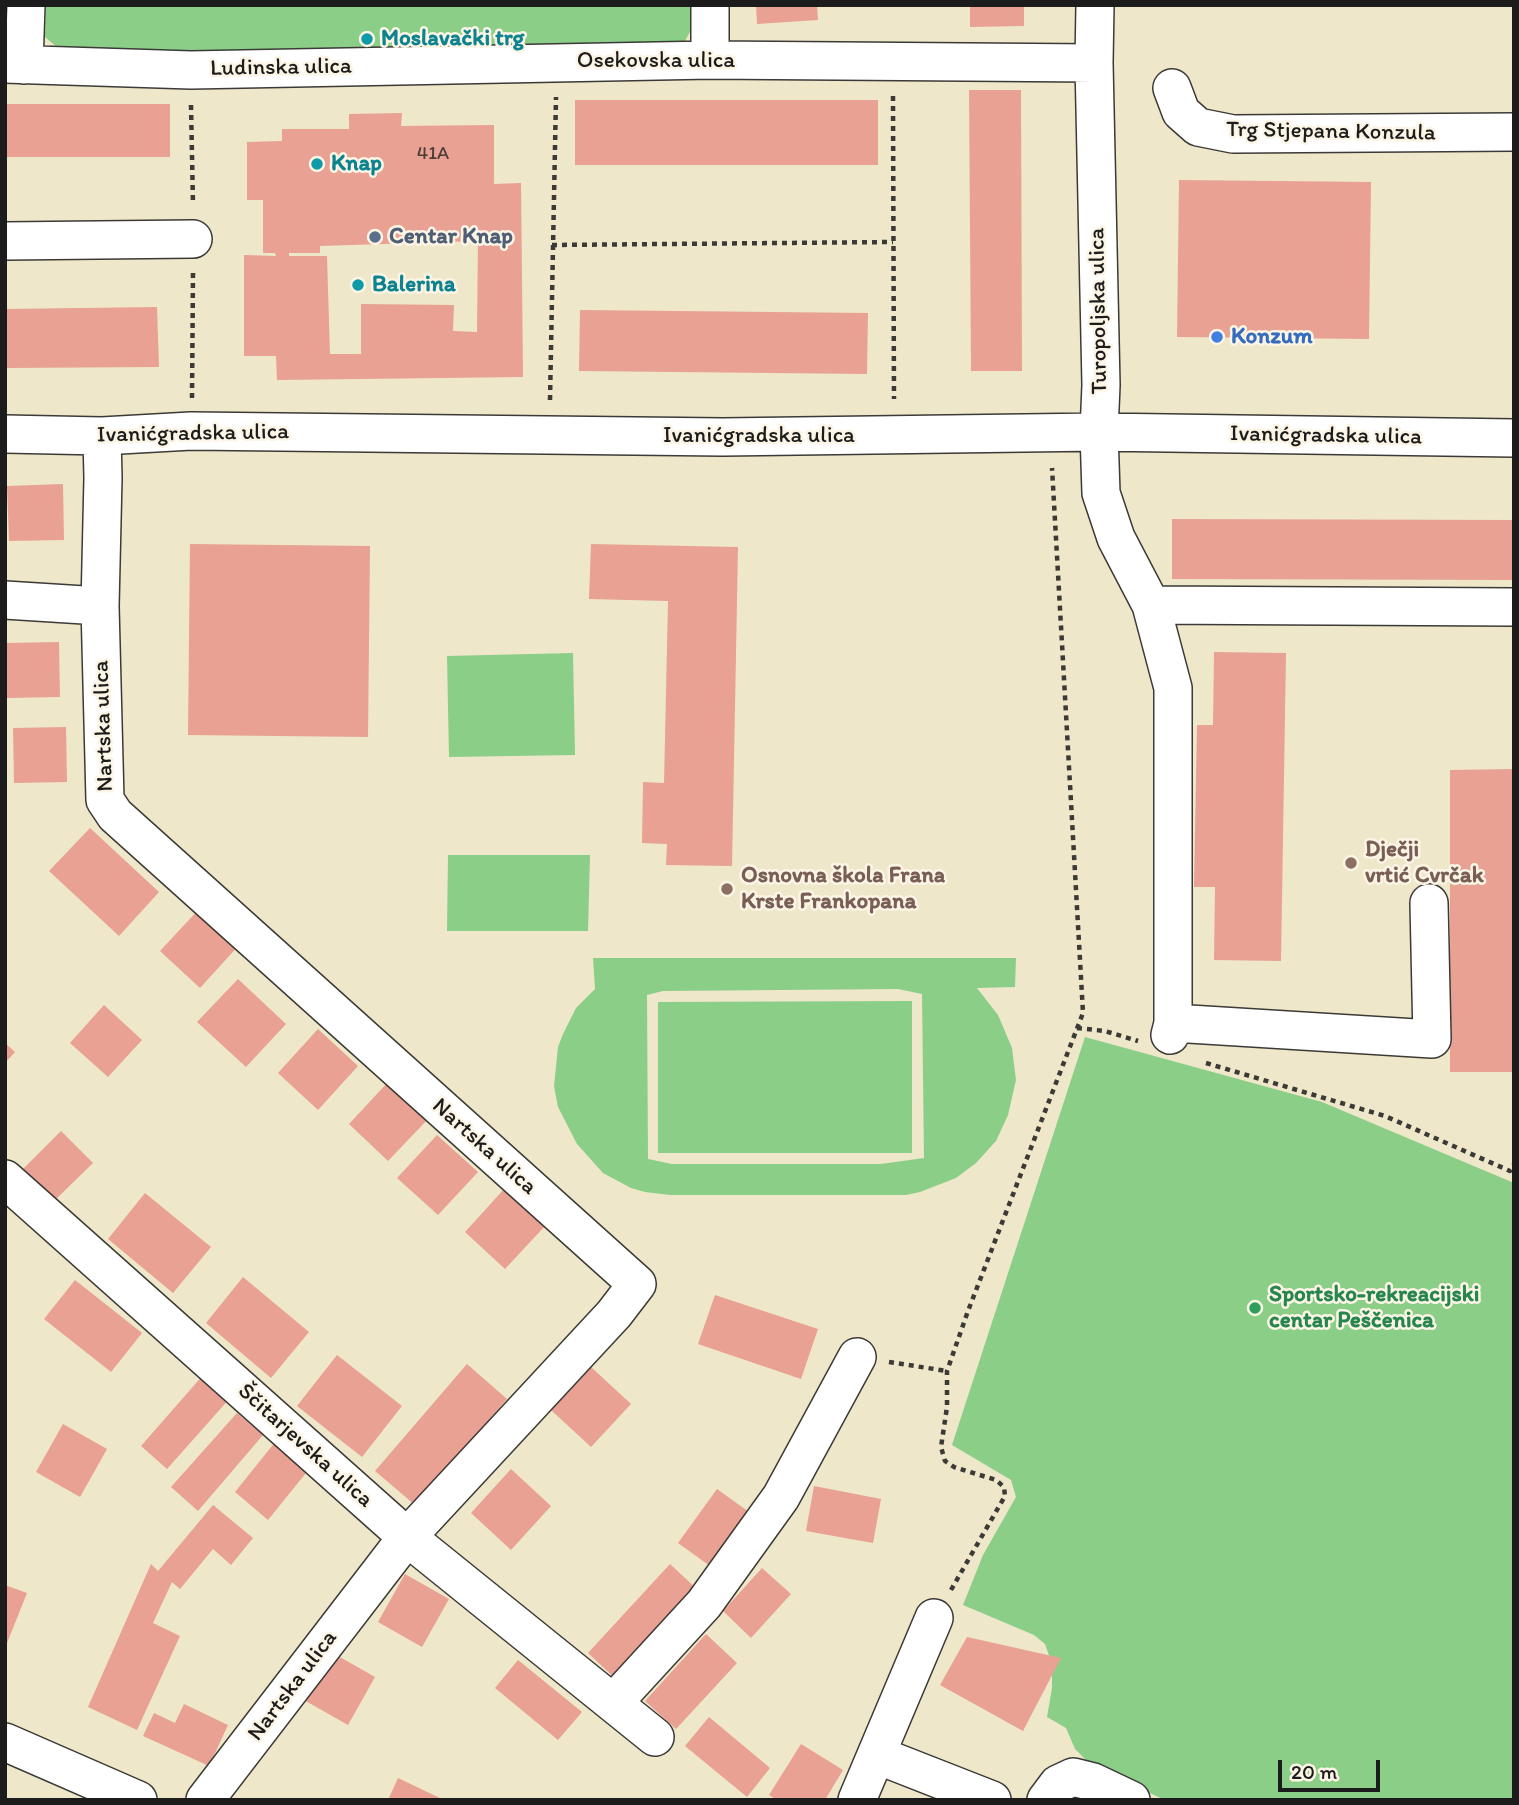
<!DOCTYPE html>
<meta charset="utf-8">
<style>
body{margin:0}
#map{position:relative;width:1519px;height:1805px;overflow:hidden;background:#eee7c9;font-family:Itim,sans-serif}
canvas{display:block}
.frame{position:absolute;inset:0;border:7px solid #1c1c1c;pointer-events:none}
.scale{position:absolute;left:1278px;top:1760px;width:102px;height:32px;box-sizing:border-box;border:4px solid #1c1c1c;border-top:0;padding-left:9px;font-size:21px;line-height:24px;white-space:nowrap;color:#1c1c1c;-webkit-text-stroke:5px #fcf5e5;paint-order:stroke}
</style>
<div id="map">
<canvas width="1519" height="1805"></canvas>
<div class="frame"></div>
<div class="scale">20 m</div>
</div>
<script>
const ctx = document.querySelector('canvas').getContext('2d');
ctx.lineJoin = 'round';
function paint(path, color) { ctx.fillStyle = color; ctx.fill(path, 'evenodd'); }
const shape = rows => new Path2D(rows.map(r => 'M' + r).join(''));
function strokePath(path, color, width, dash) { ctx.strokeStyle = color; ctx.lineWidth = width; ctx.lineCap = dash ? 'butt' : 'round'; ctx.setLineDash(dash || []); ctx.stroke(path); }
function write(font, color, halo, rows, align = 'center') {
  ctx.font = font + ' Itim,sans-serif'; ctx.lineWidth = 5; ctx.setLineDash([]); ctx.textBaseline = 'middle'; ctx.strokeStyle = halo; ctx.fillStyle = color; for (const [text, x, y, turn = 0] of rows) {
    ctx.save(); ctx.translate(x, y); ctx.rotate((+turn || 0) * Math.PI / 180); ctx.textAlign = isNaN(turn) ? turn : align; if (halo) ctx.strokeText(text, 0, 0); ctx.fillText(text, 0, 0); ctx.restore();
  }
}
const green = shape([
 [46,5,693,5,692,28,685,41,93,61,57,47,45,37],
 [573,653,575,755,449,757,447,656],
 [448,855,590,855,588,931,447,931],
 [593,958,1016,958,1015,987,977,988,998,1015,1012,1048,1016,1080,1008,1115,996,1141,976,1163,956,1178,920,1192,906,1195,670,1195,645,1192,631,1188,603,1173,577,1144,558,1107,554,1086,558,1047,563,1034,576,1008,595,989],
 [898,989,922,994,924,1158,881,1164,672,1164,648,1159,647,995,663,991],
 [912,1001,912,1153,658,1153,658,1002],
 [1085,1037,1322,1102,1514,1183,1514,1800,1165,1800,1093,1767,1075,1749,1066,1728,1047,1717,1052,1688,1052,1664,1045,1644,1034,1635,963,1605,983,1555,1016,1497,1011,1480,952,1445]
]);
const building = shape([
 [756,5,817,5,818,20,757,24],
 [970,5,1024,5,1024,26,970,27],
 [969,90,1021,90,1022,371,971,371],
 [575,100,878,100,878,165,575,165],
 [5,104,170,104,170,157,5,157],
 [402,113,401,126,494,125,494,184,521,183,523,377,277,380,276,356,244,356,244,255,276,256,275,253,263,253,263,200,247,200,247,142,282,141,282,129,349,129,349,114],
 [478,241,477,332,453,331,454,305,361,304,361,354,330,354,327,256,289,256,289,253,320,253,320,246],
 [1179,180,1371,182,1369,339,1177,337],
 [157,307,159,367,5,368,5,309],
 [580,310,868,313,867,374,579,371],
 [63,484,64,540,9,541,7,486],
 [1172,519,1514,520,1514,580,1172,579],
 [190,544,370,546,368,737,188,735],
 [591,544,738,547,732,866,666,865,667,844,642,843,643,782,664,783,668,601,589,599],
 [59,642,60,697,7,698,5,643],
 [1214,652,1286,653,1281,961,1214,960,1215,887,1194,887,1197,725,1213,725],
 [66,727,67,782,14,783,13,728],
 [1514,769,1514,1072,1450,1072,1450,770],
 [90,828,159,892,119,936,49,871],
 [200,908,240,944,200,988,160,951],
 [238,979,286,1024,246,1067,197,1022],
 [104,1005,142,1040,108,1077,70,1043],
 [318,1029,358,1066,318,1110,278,1073],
 [5,1043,15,1052,5,1063],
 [389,1081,429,1118,388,1161,349,1124],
 [61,1131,93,1163,53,1202,22,1170],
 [437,1135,478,1172,438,1215,397,1178],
 [505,1188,545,1226,505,1269,465,1232],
 [145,1193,211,1247,173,1293,108,1239],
 [243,1277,309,1332,271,1378,206,1323],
 [75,1280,142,1333,111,1372,44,1319],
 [715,1295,818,1329,801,1379,698,1344],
 [337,1355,402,1406,362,1457,297,1406],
 [467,1364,507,1399,415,1505,375,1471],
 [591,1367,631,1404,591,1447,551,1410],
 [204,1374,231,1397,167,1469,141,1446],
 [237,1413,263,1435,198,1511,171,1487],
 [63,1424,107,1449,80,1497,36,1472],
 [276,1441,310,1468,268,1520,235,1492],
 [511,1469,551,1506,511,1550,471,1513],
 [814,1486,881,1499,873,1543,806,1531],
 [717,1489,756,1517,717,1571,678,1543],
 [213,1505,253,1538,231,1565,213,1549,180,1589,172,1582,153,1623,180,1636,137,1730,88,1707,151,1564,158,1571],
 [670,1564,700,1592,618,1681,588,1653],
 [762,1568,791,1594,751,1638,723,1611],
 [405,1574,449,1599,422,1647,378,1622],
 [5,1585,27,1593,5,1648],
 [706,1634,737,1663,676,1729,645,1701],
 [967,1637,1061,1658,1023,1731,940,1685],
 [331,1652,375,1677,348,1725,304,1700],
 [518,1660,582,1712,558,1740,495,1688],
 [184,1704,228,1725,209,1766,143,1736,154,1713,175,1723],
 [709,1717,770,1768,747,1797,685,1746],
 [801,1744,843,1770,825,1800,777,1800,769,1795],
 [398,1778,444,1800,388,1800]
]);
const path = shape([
 [893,96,894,399],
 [191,105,193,205],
 [552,245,893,242],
 [192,398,193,273],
 [550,400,556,97],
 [1077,1028,1105,1031,1138,1041],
 [1206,1063,1385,1116,1510,1171,1514,1164],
 [889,1362,947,1371],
 [951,1590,1005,1496,1004,1487,996,1480,954,1467,945,1461,941,1447,947,1407,947,1371,968,1311,1083,1013,1052,468]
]);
const minor = shape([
 [710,5,710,60],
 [1095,5,1094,63,1101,385,1099,432,1101,493,1116,538,1151,605,1173,688,1173,1023,1170,1035],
 [5,64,191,70,710,60,1094,63],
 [24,65,26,5],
 [1172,88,1181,112,1198,127,1233,134,1514,132],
 [5,241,193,239],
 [5,434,102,436,191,431,723,437,1099,432,1514,438],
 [102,436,103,478,100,606,105,800,115,815,637,1284,614,1314,407,1537,205,1800],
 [5,600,100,606],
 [1151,605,1514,607],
 [1173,1023,1432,1039,1429,903],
 [5,1179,407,1537,655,1737],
 [614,1702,704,1604,781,1497,857,1357],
 [5,1742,138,1800],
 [877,1755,992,1800],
 [857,1800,934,1618],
 [1046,1800,1058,1784,1073,1777,1093,1782,1131,1800]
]);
const markers = [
 [367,39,7,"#0f9aa8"],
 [317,164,7,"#0f9aa8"],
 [375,237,7,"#5c6f8a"],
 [358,285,7,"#0f9aa8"],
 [1217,337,7,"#3f7fe0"],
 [1351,863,7,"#8d6e63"],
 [727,889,7,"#8d6e63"],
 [1255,1308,7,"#2e9e5b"]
];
const numberNames = [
 ["41A",433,154]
];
const cultureNames = [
 ["Moslavački trg",381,39],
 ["Knap",331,164],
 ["Balerina",372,285]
];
const streetNames = [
 ["Osekovska ulica",656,61],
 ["Ludinska ulica",281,68,-1],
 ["Trg Stjepana Konzula",1331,132,1],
 ["Turopoljska ulica",1099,311,-91],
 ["Ivanićgradska ulica",193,434,-1],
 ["Ivanićgradska ulica",759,436],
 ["Ivanićgradska ulica",1326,436,1],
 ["Nartska ulica",104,726,-92],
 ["Nartska ulica",484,1147,42],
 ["Ščitarjevska ulica",305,1446,42],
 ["Nartska ulica",293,1686,-53]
];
const serviceNames = [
 ["Centar Knap",389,237]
];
const shopNames = [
 ["Konzum",1231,337]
];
const educationNames = [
 ["Dječji",1365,850],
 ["vrtić Cvrčak",1365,876],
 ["Osnovna škola Frana",741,876],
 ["Krste Frankopana",741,902]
];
const leisureNames = [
 ["Sportsko-rekreacijski",1269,1295],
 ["centar Peščenica",1269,1321]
];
paint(green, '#8bce87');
paint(building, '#e8a193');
strokePath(minor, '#3c3a36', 40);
strokePath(path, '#3c3a36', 4.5, [5, 5]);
strokePath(minor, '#fff', 37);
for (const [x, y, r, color] of markers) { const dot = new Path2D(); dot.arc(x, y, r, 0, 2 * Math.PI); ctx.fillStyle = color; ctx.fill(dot); strokePath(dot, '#fcf5e5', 2.5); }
write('19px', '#4f3d3a', null, numberNames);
write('bold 23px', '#0d838f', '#fcf5e5', cultureNames, 'left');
write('23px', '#1c1c1c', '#fcf5e5', streetNames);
write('bold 23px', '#4e5e75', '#fcf5e5', serviceNames, 'left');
write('bold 23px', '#366cbe', '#fcf5e5', shopNames, 'left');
write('bold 23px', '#785e54', '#fcf5e5', educationNames, 'left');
write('bold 23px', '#27864d', '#fcf5e5', leisureNames, 'left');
</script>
